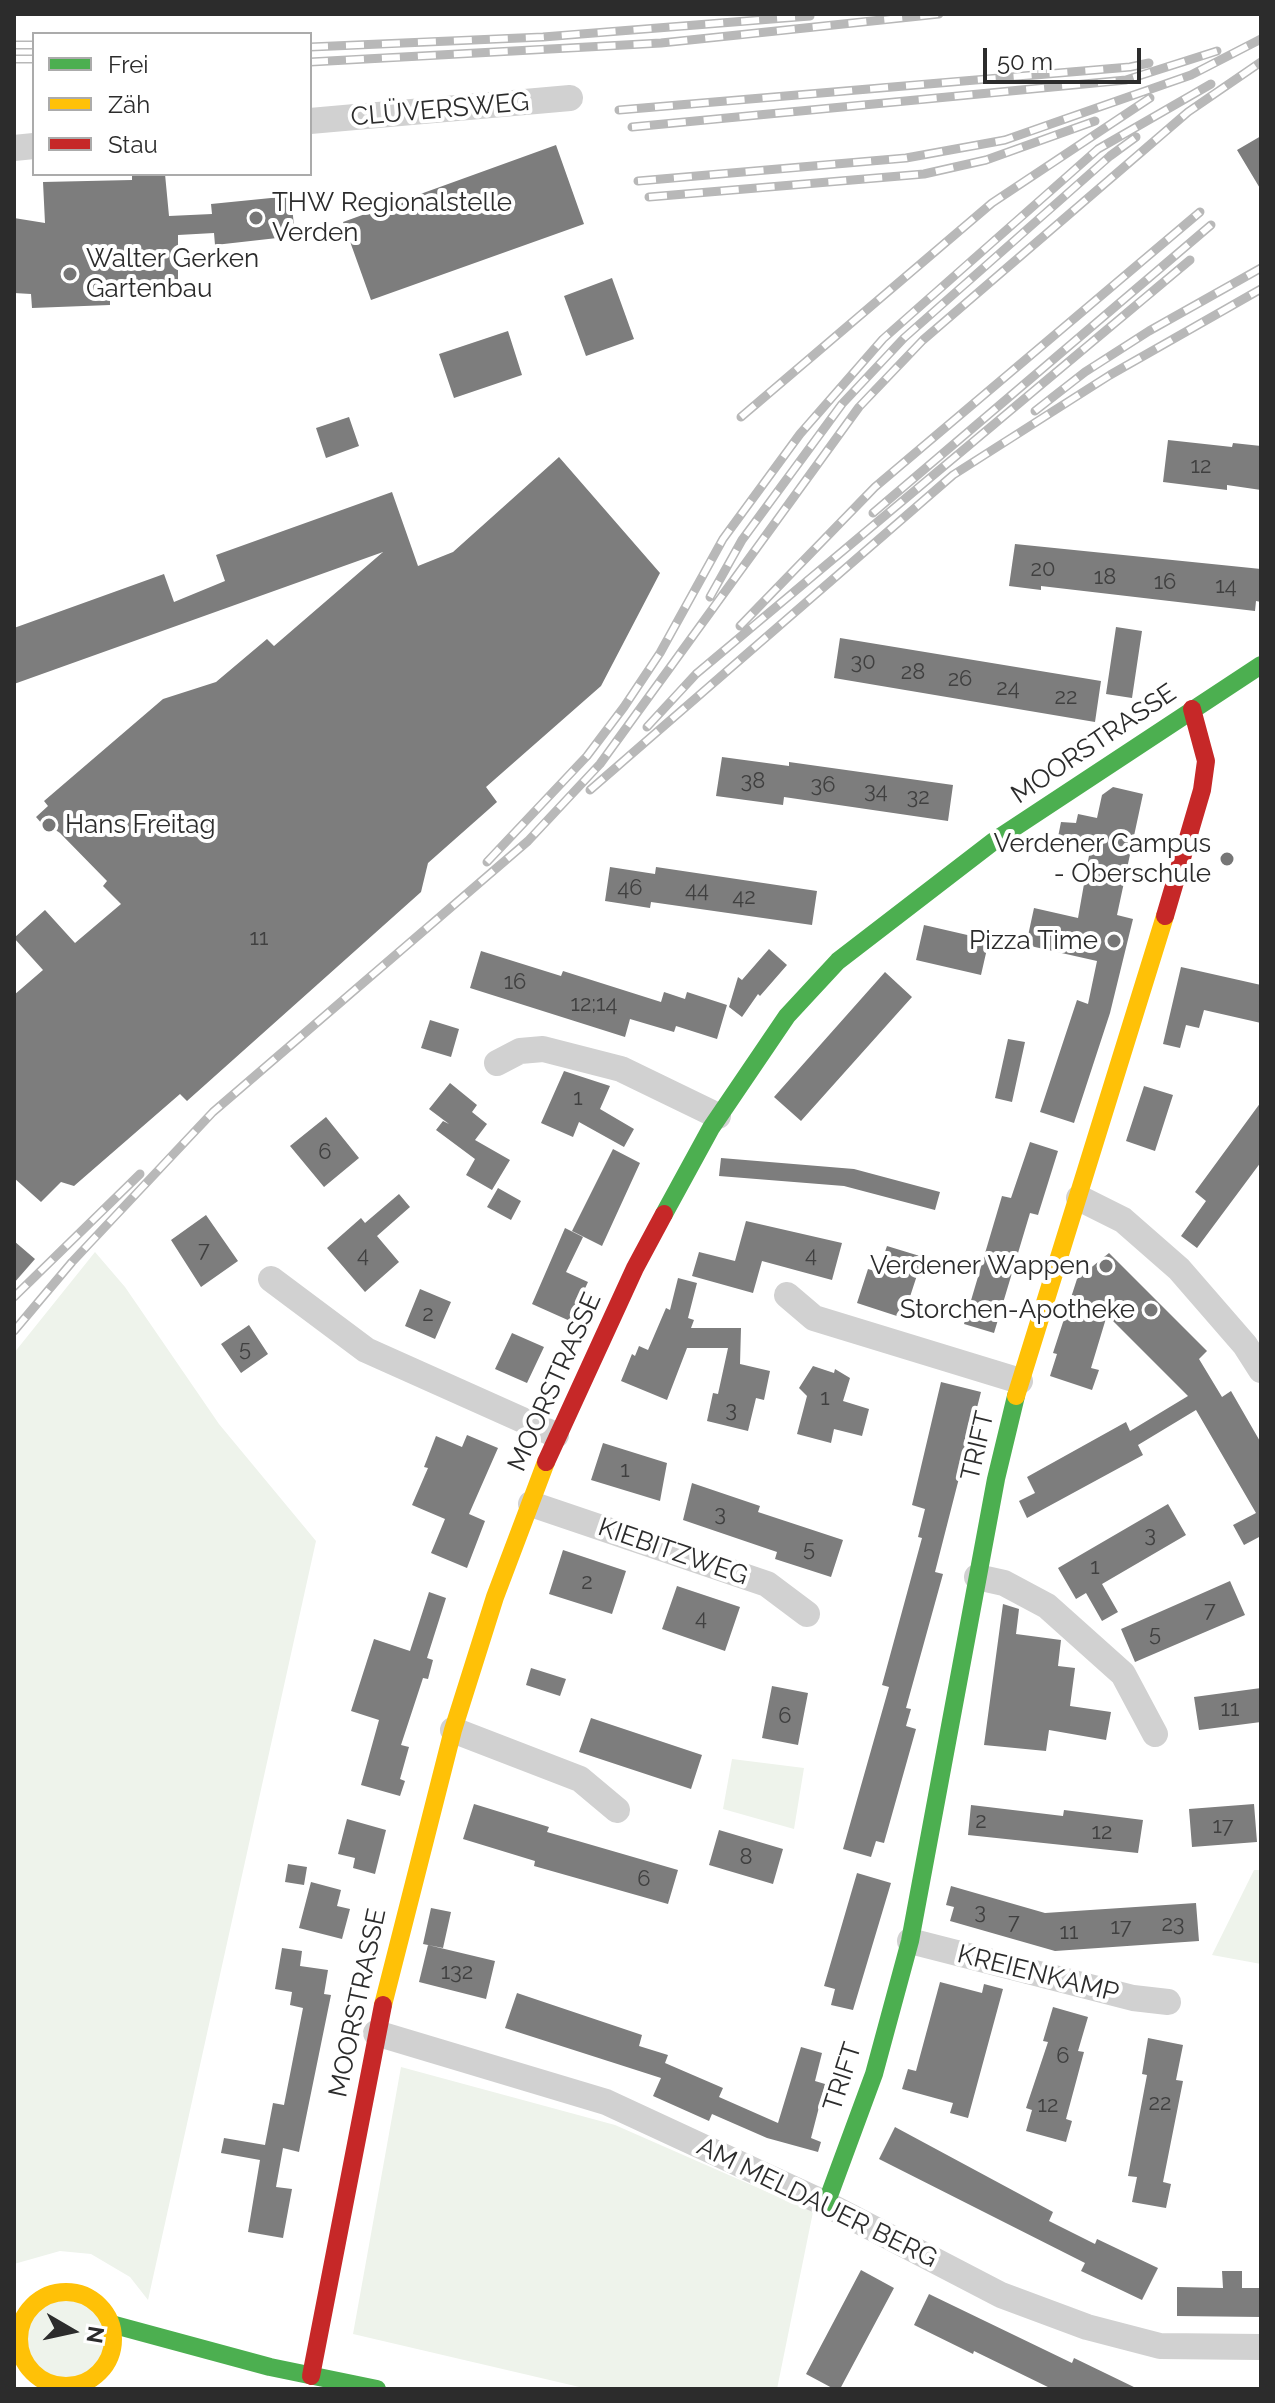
<!DOCTYPE html>
<meta charset="utf-8">
<style>
body{margin:0}
#map{position:relative;width:1275px;height:2403px;overflow:hidden;background:#fff;font-family:Raleway,sans-serif}
canvas{display:block}
.frame{position:absolute;inset:0;border:16px solid #2c2c2c;pointer-events:none}
.legend{position:absolute;left:32px;top:32px;width:280px;height:144px;box-sizing:border-box;background:#fff;border:2px solid #ababab;margin:0;padding:10px 14px;list-style:none;font-size:24px;color:#2c2c2c}
.legend li{display:flex;align-items:center;gap:16px;height:40px}
.legend b{width:40px;border:2px solid #ababab}
.north{position:absolute;left:32px;top:2291px;width:80px;height:80px;-webkit-text-stroke:6px #fff;paint-order:stroke;rotate:99deg;font-size:22px;font-weight:700;line-height:32px;text-align:center;color:#2c2c2c}
.north::after{content:'';display:block;margin:auto;width:28px;height:36px;background:#2c2c2c;clip-path:polygon(50% 0,100% 100%,50% 72%,0 100%)}
.scale{position:absolute;left:983px;top:48px;width:158px;height:36px;box-sizing:border-box;border:4px solid #2c2c2c;border-top:0;padding-left:10px;font-size:24px;line-height:28px;white-space:nowrap;color:#2c2c2c;-webkit-text-stroke:6px #fff;paint-order:stroke}
</style>
<div id="map">
<canvas width="1275" height="2403"></canvas>
<div class="frame"></div>
<ul class="legend">
<li><b style="height:10px;background:#4caf50"></b>Frei</li>
<li><b style="height:10px;background:#ffc107"></b>Zäh</li>
<li><b style="height:10px;background:#c62828"></b>Stau</li>
</ul>
<div class="north">N</div>
<div class="scale">50 m</div>
</div>
<script>
const ctx = document.querySelector('canvas').getContext('2d');
ctx.lineJoin = 'round';
function paint(path, color) { ctx.fillStyle = color; ctx.fill(path, 'evenodd'); }
const shape = rows => new Path2D(rows.map(r => 'M' + r).join(''));
function strokePath(path, color, width, dash) { ctx.strokeStyle = color; ctx.lineWidth = width; ctx.lineCap = dash ? 'butt' : 'round'; ctx.setLineDash(dash || []); ctx.stroke(path); }
function write(font, color, halo, rows, align = 'center') {
  ctx.font = font + ' Raleway,sans-serif'; ctx.lineWidth = 8; ctx.setLineDash([]); ctx.textBaseline = 'middle'; ctx.strokeStyle = halo; ctx.fillStyle = color; for (const [text, x, y, turn = 0] of rows) {
    ctx.save(); ctx.translate(x, y); ctx.rotate((+turn || 0) * Math.PI / 180); ctx.textAlign = isNaN(turn) ? turn : align; if (halo) ctx.strokeText(text, 0, 0); ctx.fillText(text, 0, 0); ctx.restore();
  }
}
const green = shape([
 [95,1252,125,1287,219,1424,316,1541,148,2300,130,2277,91,2254,60,2251,14,2264,14,1353],
 [732,1759,804,1768,794,1829,723,1809],
 [1254,1870,1261,1870,1261,1964,1212,1955],
 [401,2067,615,2125,813,2212,777,2389,588,2389,353,2334],
 '25 2339a41 41 0 1 1 82 0a41 41 0 1 1-82 0Z'
]);
const building = shape([
 [1261,136,1261,190,1237,150],
 [556,145,584,224,371,300,343,222],
 [132,174,165,174,169,216,212,214,211,204,291,196,295,236,215,245,214,233,178,235,178,287,110,288,110,305,32,308,31,294,14,293,14,218,45,223,43,182,132,180],
 [612,278,634,339,586,356,564,296],
 [508,331,522,375,454,398,439,354],
 [349,417,359,446,326,458,316,428],
 [1168,440,1232,447,1233,443,1261,446,1261,490,1227,485,1227,490,1163,482],
 [559,457,660,573,601,686,486,787,497,802,428,863,421,892,187,1101,180,1094,74,1186,61,1182,41,1202,14,1178,14,995,43,970,14,938,45,910,75,943,121,904,103,886,107,881,60,833,54,829,50,833,36,817,48,806,44,801,163,699,216,682,267,639,274,646,383,552,14,684,14,628,164,574,174,602,225,581,216,555,392,492,418,566,453,552],
 [1015,544,1261,569,1261,602,1256,601,1255,611,1041,586,1041,590,1009,586],
 [1116,627,1142,631,1132,698,1106,694],
 [840,638,1101,681,1095,722,834,678],
 [722,757,789,766,789,762,953,785,948,821,784,797,783,805,716,796],
 [1113,787,1143,794,1117,915,1133,919,1110,1013,1074,1123,1040,1112,1077,1000,1088,1004,1097,961,1026,945,1034,908,1078,918,1090,850,1057,842,1061,822,1076,823,1078,814,1097,818,1102,795],
 [610,867,655,874,656,867,817,891,812,925,651,902,650,908,605,901],
 [924,925,989,940,981,975,916,960],
 [769,949,787,965,760,996,758,994,742,1017,729,1007,738,977,742,980],
 [481,951,561,976,563,971,661,1002,664,992,685,999,687,992,727,1005,717,1039,676,1026,674,1032,630,1019,625,1037,470,988],
 [1181,967,1261,985,1261,1023,1204,1010,1199,1028,1186,1025,1180,1048,1163,1044],
 [885,972,912,997,801,1121,774,1097],
 [430,1020,459,1029,451,1057,421,1048],
 [1008,1039,1025,1042,1012,1102,995,1098],
 [564,1071,610,1086,600,1109,634,1129,624,1147,579,1122,573,1137,541,1123],
 [450,1083,477,1105,472,1112,487,1124,475,1140,510,1160,492,1190,466,1175,475,1159,436,1130,443,1121,449,1124,429,1109],
 [1144,1086,1173,1095,1155,1151,1126,1141],
 [1261,1102,1261,1162,1197,1248,1181,1236,1206,1201,1195,1192],
 [326,1117,359,1158,324,1187,290,1146],
 [1030,1142,1058,1151,1038,1215,1030,1213,994,1333,964,1324,1002,1196,1011,1198],
 [613,1149,640,1163,602,1246,572,1231],
 [721,1158,854,1169,940,1192,935,1210,844,1186,719,1176],
 [498,1188,521,1201,511,1220,487,1207],
 [399,1194,410,1207,377,1236,399,1262,365,1292,327,1248,361,1218,365,1223],
 [206,1215,238,1261,201,1287,171,1240],
 [746,1221,842,1243,832,1280,762,1261,753,1293,692,1276,699,1252,735,1261],
 [565,1228,583,1237,566,1272,588,1282,570,1321,532,1304],
 [14,1241,35,1259,14,1283],
 [887,1246,923,1257,903,1318,857,1303,868,1269,878,1272],
 [1109,1253,1207,1351,1199,1359,1222,1397,1231,1391,1261,1443,1261,1536,1244,1545,1233,1525,1256,1513,1196,1410,1138,1445,1143,1455,1027,1518,1019,1501,1035,1493,1027,1477,1126,1422,1130,1431,1188,1396,1107,1315,1091,1368,1099,1370,1092,1390,1050,1376,1057,1354,1053,1353,1077,1279],
 [678,1278,697,1283,688,1318,694,1320,691,1328,741,1328,740,1364,770,1371,764,1400,756,1398,748,1431,707,1421,713,1393,718,1394,728,1348,687,1348,667,1400,621,1381,632,1354,635,1356,639,1346,648,1350,666,1308,670,1310],
 [420,1289,451,1302,435,1339,405,1326],
 [249,1325,268,1354,241,1373,221,1344],
 [512,1333,544,1347,527,1383,495,1369],
 [813,1366,834,1373,835,1369,850,1378,843,1401,869,1409,862,1436,834,1429,831,1443,797,1434,807,1396,799,1388],
 [941,1382,981,1392,935,1572,943,1574,906,1708,911,1709,906,1726,916,1729,884,1843,876,1841,871,1857,843,1849,889,1687,882,1685,922,1538,918,1537,925,1509,912,1505],
 [467,1435,498,1448,469,1514,485,1521,467,1568,431,1553,445,1519,412,1505,428,1468,424,1467,436,1436,462,1447],
 [603,1443,667,1463,660,1501,591,1480],
 [692,1483,760,1506,758,1512,843,1540,831,1577,775,1559,777,1552,683,1520],
 [1168,1504,1186,1535,1102,1584,1118,1612,1102,1621,1086,1593,1076,1599,1058,1568],
 [563,1550,626,1571,612,1614,549,1594],
 [1230,1581,1245,1615,1135,1662,1121,1629],
 [677,1586,740,1607,725,1651,662,1629],
 [429,1592,446,1598,427,1658,433,1660,428,1679,423,1678,401,1745,409,1747,400,1779,405,1781,400,1796,361,1785,379,1720,351,1711,374,1639,410,1651],
 [1003,1604,1019,1609,1016,1634,1061,1640,1058,1666,1075,1668,1070,1706,1111,1712,1106,1740,1049,1730,1046,1751,984,1745],
 [531,1668,566,1679,560,1696,526,1685],
 [772,1686,808,1693,798,1745,762,1738],
 [1261,1688,1261,1722,1199,1730,1194,1697],
 [591,1718,702,1755,691,1789,579,1752],
 [474,1804,549,1827,547,1832,678,1870,668,1904,534,1866,535,1861,463,1839],
 [1254,1804,1257,1842,1192,1847,1189,1809],
 [971,1805,1063,1816,1064,1810,1143,1820,1138,1853,968,1835],
 [347,1819,386,1830,375,1874,353,1868,355,1858,338,1854],
 [719,1830,783,1849,773,1884,709,1865],
 [288,1864,307,1867,304,1885,285,1882],
 [857,1873,891,1883,853,2010,831,2005,835,1989,824,1986],
 [311,1882,341,1890,337,1906,350,1909,342,1939,299,1928],
 [951,1886,1045,1913,1196,1903,1199,1941,1055,1951,950,1921,954,1907,946,1905],
 [431,1908,451,1912,443,1948,423,1944],
 [428,1945,495,1961,486,1999,419,1982],
 [282,1948,302,1951,300,1966,328,1970,324,1994,331,1995,299,2152,283,2148,276,2187,292,2189,283,2238,248,2232,260,2160,221,2153,224,2138,265,2145,273,2103,284,2105,303,2008,290,2005,292,1992,275,1989],
 [940,1982,982,1993,984,1984,1003,1989,968,2118,950,2113,953,2103,902,2089,908,2069,916,2071],
 [517,1993,642,2035,639,2046,668,2055,665,2063,723,2088,719,2097,778,2123,801,2047,822,2053,815,2081,825,2084,811,2138,821,2142,818,2152,767,2138,712,2114,709,2121,653,2096,661,2078,505,2028],
 [1053,2007,1088,2017,1078,2051,1084,2052,1066,2119,1072,2121,1066,2142,1026,2131,1032,2110,1026,2108,1048,2042,1043,2041],
 [1148,2038,1183,2045,1176,2080,1183,2081,1163,2182,1171,2184,1166,2208,1132,2202,1137,2177,1128,2176,1147,2075,1142,2074],
 [895,2127,1053,2212,1049,2221,1095,2244,1097,2239,1158,2268,1142,2300,1081,2271,1085,2263,879,2159],
 [861,2270,894,2288,840,2389,834,2389,806,2374],
 [1222,2271,1242,2271,1242,2288,1261,2288,1261,2317,1177,2316,1177,2287,1223,2288],
 [929,2294,1072,2363,1074,2358,1138,2389,1052,2389,974,2351,973,2354,914,2325]
]);
const street = shape([
 [310,121,570,98],
 [14,148,34,146],
 [497,1063,520,1051,543,1049,621,1069,718,1116],
 [1079,1198,1123,1220,1179,1269,1245,1345,1261,1370],
 [271,1279,366,1350,556,1435],
 [787,1295,814,1318,1020,1381],
 [531,1504,767,1584,807,1614],
 [977,1577,1004,1583,1047,1606,1123,1674,1155,1734],
 [453,1730,580,1779,617,1810],
 [910,1941,1133,1998,1168,2002],
 [376,2033,606,2102,826,2204,1001,2295,1087,2327,1160,2346,1261,2347]
]);
const fast = shape([
 [664,1214,711,1128,787,1016,838,961,994,841,1261,665],
 [826,2204,874,2074,910,1941,996,1479,1016,1396],
 [111,2324,270,2367,377,2389]
]);
const slow = shape([
 [1016,1396,1165,916],
 [383,2005,453,1730,495,1597,546,1462],
 '19 2339a47 47 0 1 1 94 0a47 47 0 1 1-94 0Z'
]);
const jam = shape([
 [1165,916,1202,790,1206,761,1192,709],
 [546,1462,635,1268,664,1214],
 [311,2376,383,2005]
]);
const rail = shape([
 [14,45,34,45],
 [310,47,543,37,810,16],
 [14,59,34,59],
 [310,62,661,43,939,14],
 [619,110,1130,67,1149,63],
 [632,127,1126,80,1217,51],
 [638,181,906,158,1005,140,1191,75,1261,39],
 [649,197,924,174,986,160,1095,121],
 [1035,411,1085,372,1149,331,1261,268],
 [741,417,992,203,1150,98],
 [873,513,1211,225],
 [710,597,742,540,842,404,904,338,1110,156,1136,137],
 [740,626,875,487,1200,212],
 [647,727,696,674,1190,260],
 [590,790,953,475,1110,375,1261,289],
 [487,862,587,756,624,707,660,653,723,539,800,434,883,339,1098,149,1211,84],
 [14,1297,140,1174],
 [14,1331,72,1262,213,1112,528,841,600,764,859,407,923,340,1188,112,1261,62]
]);
const markers = [
 [256,218,8,"#767676"],
 [70,274,8,"#767676"],
 [49,825,8,"#767676"],
 [1227,859,8,"#767676"],
 [1114,941,8,"#767676"],
 [1106,1266,8,"#767676"],
 [1151,1310,8,"#767676"]
];
const numberNames = [
 ["12",1201,466],
 ["20",1043,569],
 ["18",1105,577],
 ["16",1165,582],
 ["14",1226,586],
 ["30",863,662],
 ["28",913,672],
 ["26",960,679],
 ["24",1008,688],
 ["22",1066,697],
 ["38",753,781],
 ["36",823,785],
 ["34",876,791],
 ["32",918,797],
 ["46",630,888],
 ["44",697,890],
 ["42",744,897],
 ["11",259,938],
 ["16",515,982],
 ["12;14",594,1004],
 ["1",578,1098],
 ["6",325,1152],
 ["7",204,1250],
 ["4",363,1255],
 ["4",811,1255],
 ["2",428,1314],
 ["5",245,1349],
 ["1",825,1398],
 ["3",731,1410],
 ["1",625,1470],
 ["3",720,1514],
 ["3",1150,1535],
 ["5",809,1549],
 ["1",1095,1567],
 ["2",587,1582],
 ["7",1210,1610],
 ["4",701,1618],
 ["5",1155,1634],
 ["11",1230,1709],
 ["6",785,1716],
 ["2",981,1821],
 ["17",1223,1826],
 ["12",1102,1832],
 ["8",746,1857],
 ["6",644,1879],
 ["3",980,1912],
 ["7",1014,1922],
 ["23",1173,1924],
 ["17",1121,1927],
 ["11",1069,1932],
 ["132",457,1972],
 ["6",1063,2056],
 ["22",1160,2103],
 ["12",1048,2105]
];
const streetNames = [
 ["CLÜVERSWEG",440,110,-5],
 ["MOORSTRASSE",1094,744,-34],
 ["MOORSTRASSE",555,1382,-66],
 ["TRIFT",978,1446,-77],
 ["KIEBITZWEG",673,1552,19],
 ["KREIENKAMP",1038,1974,14],
 ["MOORSTRASSE",358,2003,-78],
 ["TRIFT",843,2077,-72],
 ["AM MELDAUER BERG",817,2203,26]
];
const poiNames = [
 ["THW Regionalstelle",272,203,"left"],
 ["Verden",272,233,"left"],
 ["Walter Gerken",86,259,"left"],
 ["Gartenbau",86,289,"left"],
 ["Hans Freitag",65,825,"left"],
 ["Verdener Campus",1211,844],
 ["- Oberschule",1211,874],
 ["Pizza Time",1098,941],
 ["Verdener Wappen",1090,1266],
 ["Storchen-Apotheke",1135,1310]
];
paint(green, '#eef3eb');
paint(building, '#7d7d7d');
strokePath(street, '#d1d1d1', 26);
strokePath(fast, '#4caf50', 18);
strokePath(slow, '#ffc107', 18);
strokePath(jam, '#c62828', 18);
strokePath(rail, '#b8b8b8', 9);
strokePath(rail, '#fff', 6, [18]);
for (const [x, y, r, color] of markers) { const dot = new Path2D(); dot.arc(x, y, r, 0, 2 * Math.PI); ctx.fillStyle = color; ctx.fill(dot); strokePath(dot, '#fff', 3); }
write('22px', '#404040', null, numberNames);
write('26px', '#2c2c2c', '#fff', streetNames);
write('26px', '#2c2c2c', '#fff', poiNames, 'right');
</script>
